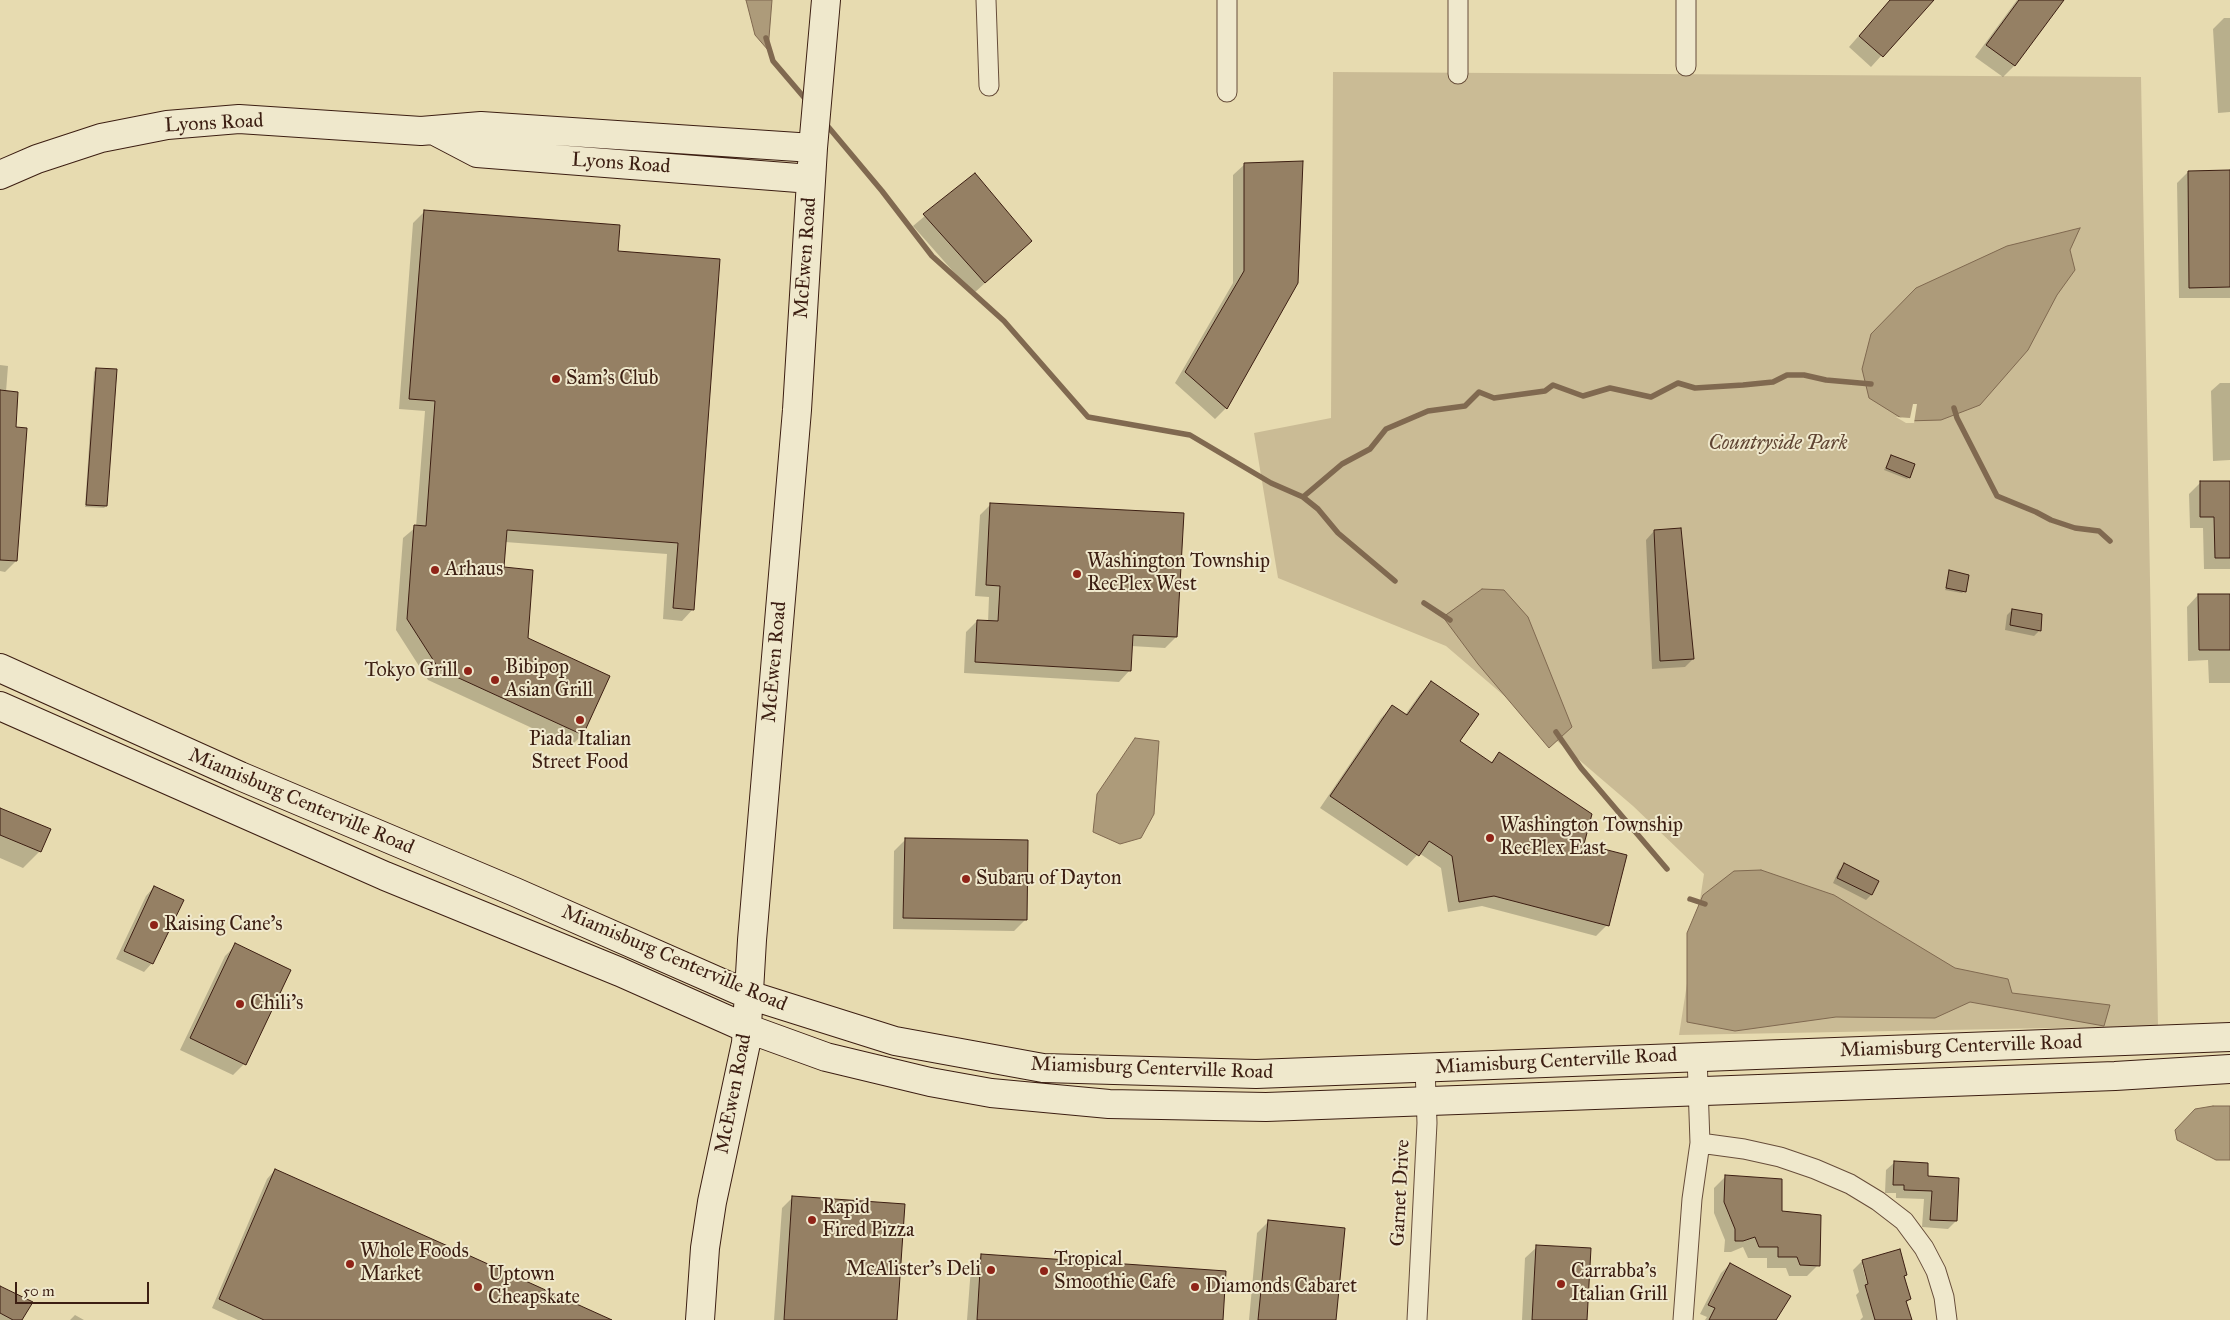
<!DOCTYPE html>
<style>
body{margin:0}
#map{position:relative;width:2230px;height:1320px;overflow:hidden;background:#e7dbb0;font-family:"IM FELL Great Primer",serif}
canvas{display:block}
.scale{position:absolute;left:15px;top:1282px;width:134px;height:22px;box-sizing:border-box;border:2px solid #3c1e12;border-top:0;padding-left:6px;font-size:15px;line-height:18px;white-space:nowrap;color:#3c1e12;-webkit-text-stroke:4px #efe8cc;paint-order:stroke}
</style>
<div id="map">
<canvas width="2230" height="1320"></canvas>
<div class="scale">50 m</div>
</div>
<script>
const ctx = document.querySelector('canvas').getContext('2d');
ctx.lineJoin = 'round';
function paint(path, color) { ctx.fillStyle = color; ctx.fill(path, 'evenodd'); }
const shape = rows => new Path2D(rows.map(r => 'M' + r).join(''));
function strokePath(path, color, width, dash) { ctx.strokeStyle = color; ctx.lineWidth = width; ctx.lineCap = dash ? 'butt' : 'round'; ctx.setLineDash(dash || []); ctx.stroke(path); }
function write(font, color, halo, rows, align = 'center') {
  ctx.font = font + ' "IM FELL Great Primer",serif'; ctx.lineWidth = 4; ctx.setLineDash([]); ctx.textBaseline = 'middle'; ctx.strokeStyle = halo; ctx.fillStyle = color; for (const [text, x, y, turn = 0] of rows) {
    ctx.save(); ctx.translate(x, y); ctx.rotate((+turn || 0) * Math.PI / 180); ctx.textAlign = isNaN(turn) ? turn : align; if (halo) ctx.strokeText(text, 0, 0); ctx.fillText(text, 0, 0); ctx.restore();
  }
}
const green = shape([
 [1333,72,2141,77,2158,1026,1679,1035,1704,874,1633,806,1446,646,1278,578,1254,433,1331,418]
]);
const water = shape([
 [746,0,772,0,768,50,755,35,746,0],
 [2080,228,2070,250,2075,270,2057,295,2028,350,1980,405,1941,420,1906,421,1869,398,1862,369,1871,334,1916,288,2007,246,2080,228],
 [1482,589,1504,590,1528,617,1572,727,1549,748,1478,664,1443,617,1482,589],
 [1135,738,1159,741,1154,814,1141,838,1120,844,1093,832,1097,794,1135,738],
 [1761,870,1834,895,1955,968,2008,979,2012,993,2110,1005,2104,1026,1970,1002,1935,1018,1836,1017,1735,1031,1687,1022,1687,933,1703,895,1734,871,1761,870],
 [2213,1106,2230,1106,2230,1160,2216,1160,2177,1140,2175,1130,2195,1109,2213,1106]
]);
const pier = shape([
 [1913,404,1917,404,1914,423,1906,423,1896,417,1910,418]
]);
const shadow = shape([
 [1890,0,1932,0,1871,67,1849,47],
 [2017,0,2062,0,2014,66,2003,77,1975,57],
 [2224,18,2230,18,2230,112,2218,113,2213,29],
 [1245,164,1297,283,1226,408,1215,419,1175,383,1233,283,1233,175],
 [2188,172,2230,172,2230,298,2179,298,2177,183],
 [975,174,1019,252,973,294,913,226],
 [424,212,617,252,693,609,682,621,663,619,667,554,505,542,503,569,527,639,609,677,582,735,571,746,428,680,396,630,403,538,416,527,425,411,399,409,413,223],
 [0,365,8,366,6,392,14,428,16,561,5,572,0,571],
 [96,369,106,506,104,508,85,507,94,372],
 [2220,383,2230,383,2230,460,2213,461,2211,391],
 [1891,457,1909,477,1907,479,1884,470],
 [2230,482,2230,569,2204,569,2203,528,2190,528,2189,494,2200,483],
 [991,504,1176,637,1165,648,1131,646,1130,670,1119,682,964,673,966,632,977,621,988,622,989,597,975,596,980,515],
 [1654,531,1693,659,1685,667,1652,669,1646,540],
 [1950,572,1964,591,1962,593,1945,590],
 [2198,595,2230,595,2230,683,2209,683,2208,660,2188,661,2187,607],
 [2012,610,2041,615,2039,631,2034,636,2005,630,2007,615],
 [1431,683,1458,742,1490,763,1500,754,1582,845,1607,925,1596,936,1482,906,1448,912,1441,868,1419,853,1407,866,1320,808,1381,718,1392,707,1405,715,1420,694],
 [0,810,40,851,23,868,0,858],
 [905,840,1025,920,1014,931,893,929,894,851],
 [1845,865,1877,881,1871,895,1866,900,1833,883,1839,870],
 [154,887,152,963,144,972,116,959,146,896],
 [236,945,244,1064,233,1075,180,1050,225,956],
 [1895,1162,1926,1178,1956,1221,1948,1229,1922,1227,1924,1199,1896,1198,1896,1193,1885,1193,1886,1170],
 [275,1170,609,1320,238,1320,212,1308,267,1179],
 [1725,1177,1780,1212,1818,1265,1807,1276,1789,1276,1786,1268,1767,1268,1767,1258,1748,1258,1743,1247,1731,1252,1724,1252,1725,1240,1714,1213,1714,1188],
 [793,1197,896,1320,774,1320,782,1208],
 [1268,1222,1335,1320,1249,1320,1257,1233],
 [1537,1247,1586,1320,1522,1320,1525,1258],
 [1899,1251,1910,1299,1906,1303,1911,1320,1860,1320,1863,1317,1856,1295,1859,1292,1853,1270,1862,1261],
 [1862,1265,1864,1265,1871,1289,1869,1290],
 [982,1255,1222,1320,967,1320,971,1267],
 [1730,1264,1775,1320,1705,1320,1707,1317,1700,1314,1721,1273],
 [0,1287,21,1320,0,1320],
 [75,1315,84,1320,70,1320]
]);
const stream = shape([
 [766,38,773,61,808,102],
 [825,123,882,191,932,256,1004,321,1088,417,1190,435,1271,483,1303,497,1318,509,1338,533,1395,581],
 [1954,408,1957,418,1997,496,2036,512,2051,520,2075,528,2099,531,2110,541],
 [1303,497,1342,464,1370,449,1386,429,1428,411,1465,406,1479,392,1494,398,1545,391,1553,385,1583,396,1610,388,1651,397,1678,383,1695,388,1743,385,1773,382,1787,375,1804,375,1826,380,1871,384],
 [1424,603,1450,620],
 [1556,732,1581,768,1667,869],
 [1690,899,1705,904]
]);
const building = shape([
 [1890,0,1934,0,1883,57,1859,36,1890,0],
 [2019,0,2064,0,2015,66,1986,45,2019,0],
 [1303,161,1298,283,1227,409,1185,372,1244,271,1244,163,1303,161],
 [2230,170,2230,287,2189,288,2188,171,2230,170],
 [975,173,1032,241,985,283,923,214,975,173],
 [424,210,620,225,618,251,720,259,694,610,673,608,678,543,507,530,504,567,533,570,528,638,610,676,583,735,439,669,407,619,414,525,426,526,435,401,409,399,424,210],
 [96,368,117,369,107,506,86,505,96,368],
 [0,390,18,392,16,427,27,428,17,561,0,560,0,390],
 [1891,455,1915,464,1910,478,1886,468,1891,455],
 [2200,481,2230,481,2230,558,2215,558,2214,517,2200,517,2200,481],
 [990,503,1184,513,1177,637,1133,635,1131,671,975,662,977,620,998,621,1000,586,986,585,990,503],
 [1681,528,1694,659,1660,661,1654,530,1681,528],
 [1949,570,1969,575,1966,592,1946,588,1949,570],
 [2198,594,2230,594,2230,650,2199,650,2198,594],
 [2012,609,2042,614,2041,631,2010,625,2012,609],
 [1431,681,1479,714,1460,741,1492,763,1499,752,1592,814,1584,844,1627,855,1609,926,1494,896,1459,902,1452,856,1429,841,1419,856,1330,796,1392,705,1407,715,1431,681],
 [0,808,51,829,41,852,0,835,0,808],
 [905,838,1028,840,1027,920,903,918,905,838],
 [1844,863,1879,881,1872,895,1837,878,1844,863],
 [154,886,184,900,153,964,124,951,154,886],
 [235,943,291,970,246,1065,190,1038,235,943],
 [1894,1161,1928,1163,1928,1176,1959,1178,1957,1221,1930,1220,1932,1191,1904,1190,1904,1185,1893,1185,1894,1161],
 [275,1169,468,1255,612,1320,264,1320,219,1299,275,1169],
 [1725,1175,1782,1179,1782,1211,1821,1215,1820,1266,1800,1265,1797,1257,1778,1257,1778,1247,1759,1247,1755,1237,1743,1241,1735,1241,1735,1229,1724,1202,1725,1175],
 [792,1196,905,1204,897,1320,784,1320,792,1196],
 [1268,1220,1345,1228,1336,1320,1258,1320,1268,1220],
 [1536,1245,1591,1248,1587,1320,1532,1320,1536,1245],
 [1900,1249,1907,1275,1904,1276,1911,1299,1906,1301,1912,1320,1875,1320,1865,1285,1868,1284,1862,1260,1900,1249],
 [981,1254,1226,1271,1223,1320,977,1320,981,1254],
 [1730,1263,1791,1296,1776,1320,1709,1320,1715,1308,1708,1305,1730,1263],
 [0,1286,33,1302,22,1320,13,1320,0,1313,0,1286]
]);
const street = shape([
 [986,0,989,86],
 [1227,0,1227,92],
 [1458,0,1458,74],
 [1686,66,1686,0],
 [1700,1143,1744,1149,1780,1157,1815,1169,1850,1184,1878,1201,1904,1221,1924,1248,1936,1271,1944,1297,1947,1320],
 [1417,1320,1427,1123,1425,1068],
 [1683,1320,1692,1199,1700,1143,1697,1056]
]);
const secondary = shape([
 [435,131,477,153,811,179],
 [0,175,37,159,101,138,167,125,239,119,421,131,481,126,813,148],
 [0,668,240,776,515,892,749,995,895,1041,1043,1068,1256,1074,2230,1037],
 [0,706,385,876,620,972,746,1028,826,1057,930,1082,991,1093,1109,1104,1266,1107,2115,1076,2230,1069],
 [700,1320,705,1248,712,1202,746,1043,752,940,797,410,813,148,826,0]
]);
const markers = [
 [556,379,5,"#8f2418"],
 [435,570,5,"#8f2418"],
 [1077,574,5,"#8f2418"],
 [468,671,5,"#8f2418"],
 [495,680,5,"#8f2418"],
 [580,720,5,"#8f2418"],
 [1490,838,5,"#8f2418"],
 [966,879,5,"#8f2418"],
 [154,925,5,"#8f2418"],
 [240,1004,5,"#8f2418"],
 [812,1220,5,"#8f2418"],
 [350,1264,5,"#8f2418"],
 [991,1270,5,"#8f2418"],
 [1044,1271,5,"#8f2418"],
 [1561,1284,5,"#8f2418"],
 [478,1287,5,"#8f2418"],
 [1195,1287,5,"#8f2418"]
];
const streetNames = [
 ["Lyons Road",214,124,-3],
 ["Lyons Road",621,164,4],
 ["McEwen Road",806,258,-86],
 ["McEwen Road",775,662,-85],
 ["Miamisburg Centerville Road",301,802,23],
 ["Miamisburg Centerville Road",674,959,23],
 ["Miamisburg Centerville Road",1961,1047,-2],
 ["Miamisburg Centerville Road",1556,1062,-3],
 ["Miamisburg Centerville Road",1152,1069,2],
 ["McEwen Road",734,1094,-79],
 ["Garnet Drive",1401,1193,-87]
];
const poiNames = [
 ["Sam's Club",566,379],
 ["Washington Township",1087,562],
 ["RecPlex West",1087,585],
 ["Arhaus",445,570],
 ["Bibipop",505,668],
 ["Asian Grill",505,691],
 ["Tokyo Grill",458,671,"right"],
 ["Piada Italian",580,740,"center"],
 ["Street Food",580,763,"center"],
 ["Washington Township",1500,826],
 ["RecPlex East",1500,849],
 ["Subaru of Dayton",976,879],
 ["Raising Cane's",164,925],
 ["Chili's",250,1004],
 ["Rapid",822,1208],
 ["Fired Pizza",822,1231],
 ["Whole Foods",360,1252],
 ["Market",360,1275],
 ["Tropical",1054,1260],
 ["Smoothie Cafe",1054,1283],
 ["McAlister's Deli",981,1270,"right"],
 ["Carrabba's",1571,1272],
 ["Italian Grill",1571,1295],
 ["Uptown",488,1275],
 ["Cheapskate",488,1298],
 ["Diamonds Cabaret",1205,1287]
];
const parkNames = [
 ["Countryside Park",1778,444]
];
paint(green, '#cabb95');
paint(water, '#ad9b7a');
strokePath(water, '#806950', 1);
paint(pier, '#e7dbb0');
paint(shadow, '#0003');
strokePath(stream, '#806950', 5.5);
paint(building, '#958064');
strokePath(building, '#3c1e12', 1);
strokePath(street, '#674d3a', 21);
strokePath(secondary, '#3c1e12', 30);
strokePath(street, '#efe8cc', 19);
strokePath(secondary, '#efe8cc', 28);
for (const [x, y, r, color] of markers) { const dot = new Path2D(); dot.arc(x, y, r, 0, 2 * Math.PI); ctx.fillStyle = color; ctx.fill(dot); strokePath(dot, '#efe8cc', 2); }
write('20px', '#3c1e12', '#efe8cc', streetNames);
write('20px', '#3c1e12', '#efe8cc', poiNames, 'left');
write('italic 20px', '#604533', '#efe8cc', parkNames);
</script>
